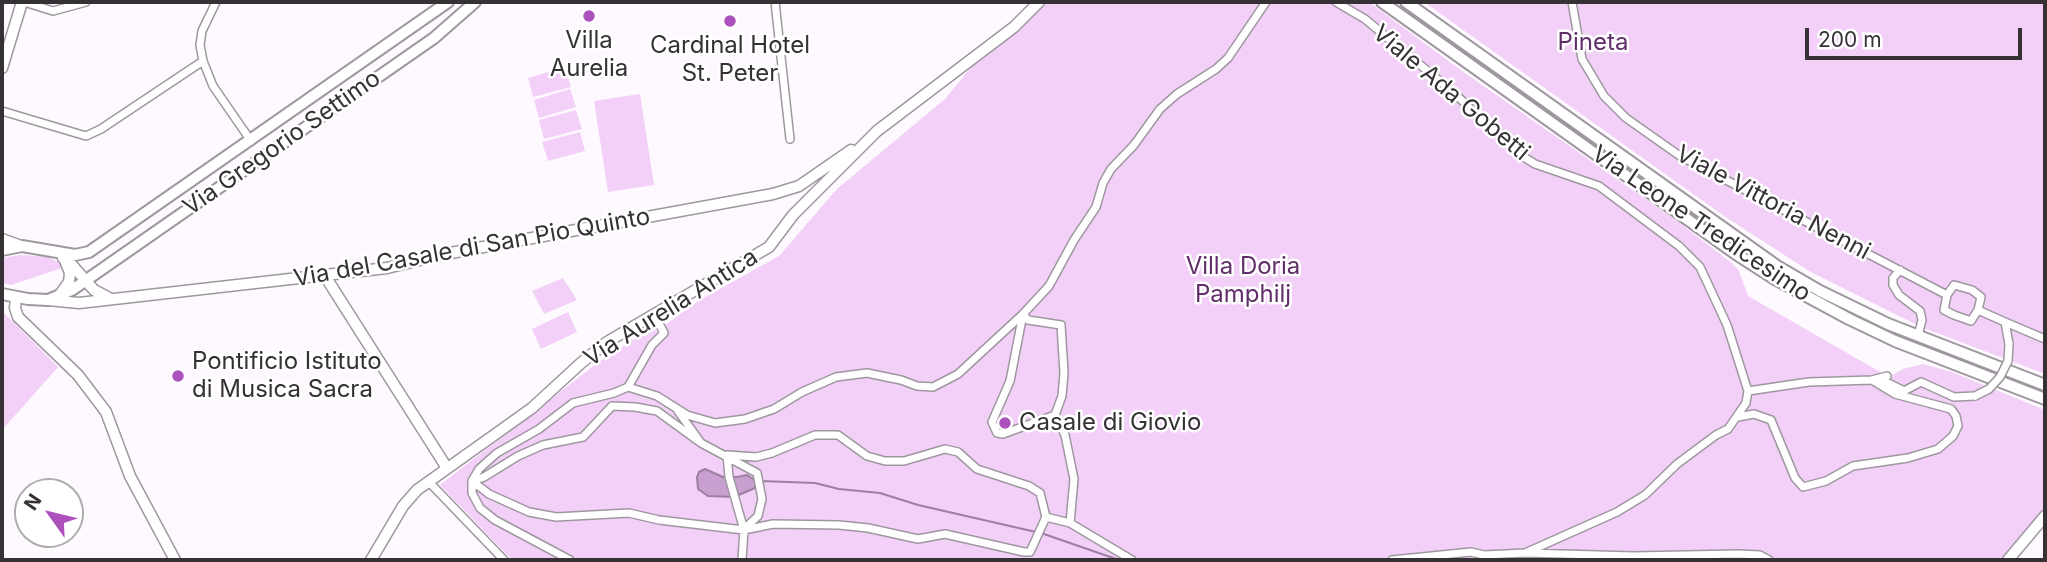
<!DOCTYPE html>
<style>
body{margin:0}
#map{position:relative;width:2047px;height:562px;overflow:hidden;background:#fef9fe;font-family:Inter,sans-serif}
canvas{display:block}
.frame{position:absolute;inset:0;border:4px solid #353135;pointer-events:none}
.north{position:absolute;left:14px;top:478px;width:70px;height:70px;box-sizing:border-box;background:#fff;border:2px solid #aeadae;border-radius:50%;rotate:304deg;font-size:19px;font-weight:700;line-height:28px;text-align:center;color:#353135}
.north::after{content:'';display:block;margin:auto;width:24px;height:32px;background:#ad51bc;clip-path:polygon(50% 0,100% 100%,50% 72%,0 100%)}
.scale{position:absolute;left:1805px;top:28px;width:217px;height:32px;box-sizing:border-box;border:4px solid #353135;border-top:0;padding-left:9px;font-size:21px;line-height:24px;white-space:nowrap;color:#353135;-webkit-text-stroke:5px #fff;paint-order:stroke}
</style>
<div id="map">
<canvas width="2047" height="562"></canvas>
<div class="frame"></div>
<div class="north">N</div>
<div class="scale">200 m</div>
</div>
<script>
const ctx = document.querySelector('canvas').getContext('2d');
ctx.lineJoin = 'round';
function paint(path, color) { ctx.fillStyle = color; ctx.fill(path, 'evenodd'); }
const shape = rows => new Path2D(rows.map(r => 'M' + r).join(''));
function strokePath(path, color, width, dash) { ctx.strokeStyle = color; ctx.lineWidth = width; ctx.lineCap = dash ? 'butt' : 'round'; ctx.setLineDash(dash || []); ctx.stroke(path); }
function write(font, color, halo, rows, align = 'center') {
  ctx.font = font + ' Inter,sans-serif'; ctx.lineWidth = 5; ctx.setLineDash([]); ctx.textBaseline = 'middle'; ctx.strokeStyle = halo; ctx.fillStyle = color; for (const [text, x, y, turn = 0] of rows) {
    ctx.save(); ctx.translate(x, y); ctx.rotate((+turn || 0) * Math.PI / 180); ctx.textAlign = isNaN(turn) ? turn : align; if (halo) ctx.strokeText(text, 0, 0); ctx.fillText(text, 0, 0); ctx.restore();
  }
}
const green = shape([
 [1045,2,1369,2,1462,71,1677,221,1733,264,1739,271,1748,296,1889,377,1903,369,1923,364,1952,372,2045,410,2045,510,2000,560,512,560,440,485,600,361,653,327,657,331,698,301,779,256,837,189,945,99,972,66,1024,24],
 [1424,2,2045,2,2045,374,1921,327,1809,271,1724,216],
 [565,67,571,87,533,97,528,78],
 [570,89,576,107,539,118,534,100],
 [640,94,654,185,608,192,594,101],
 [576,110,582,129,544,139,539,120],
 [580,132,585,151,548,161,542,142],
 [20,255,48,257,58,262,62,268,11,285,2,283,2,258],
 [563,278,577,300,544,314,532,291],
 [2,311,58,367,2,430],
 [568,312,577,332,541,349,532,329]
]);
const water = shape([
 [705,469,723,477,737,477,747,475,756,481,755,488,734,497,708,496,698,489,697,477,699,472,705,469]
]);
const stream = shape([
 [760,481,815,483,839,489,880,493,918,505,1036,532],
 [1041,533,1119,560],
 [1723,560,1743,560]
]);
const street = shape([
 [24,2,53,11,86,2],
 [216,2,202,31,200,45,203,61,213,86,251,141],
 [775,2,790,139],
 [1336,2,1365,19,1454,93,1519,154,1535,164,1599,186,1679,246,1700,267,1727,325,1748,391,1746,403,1728,429,1716,435,1677,464,1645,495,1617,512,1525,553],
 [1572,2,1582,59,1604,96,1626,118,1680,156,1947,295,1954,285,1972,290,1981,297,1978,310,2005,322,2009,344],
 [2,111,86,136,101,129,203,61],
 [1900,270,1893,278,1893,285,1899,295,1920,311,1922,320,1918,336],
 [1947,295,1944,310,1954,315,1971,321,1978,310],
 [1023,314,1028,320,1061,325,1064,373,1062,396,1055,415,1065,435,1074,479,1070,523],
 [1023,314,1010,381,992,422,997,433,1003,434,1055,415],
 [2005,322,2045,339],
 [1882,380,1904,391,1921,382,1954,397,1975,396],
 [628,387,657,396,687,415,715,423,745,419,774,409,802,392,836,377,867,373,901,380,917,386,933,387,958,374,1023,314,1049,286,1074,240,1096,207,1103,183,1111,169,1134,145,1160,109,1177,94,1216,69,1228,58,1266,2],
 [1748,391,1809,382,1872,380,1887,376],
 [678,411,701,443,757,473,762,499,758,516,744,529],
 [1738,417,1754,414,1771,420,1795,478,1803,487,1826,481,1853,466,1908,458,1938,449,1953,436,1958,426,1956,416,1951,409,1895,394,1872,380],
 [428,481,504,560],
 [472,481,489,494,529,512,556,517,629,513,659,520,744,530,773,524,839,525,868,528,918,539,945,534,1024,552,1030,552,1046,517],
 [473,481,484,477,518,456,543,445,583,437,612,406,635,407,657,411,701,443],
 [1046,517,1070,523,1132,560],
 [570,560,495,520,480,508,472,493,472,481,479,469,497,453,539,429,573,403,614,393,628,387,652,345,664,333,654,314],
 [742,560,744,530,729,477,727,455,756,457,772,453,815,435,838,435,867,456,885,461,904,461,945,449,958,452,977,469,1029,486,1040,493,1046,517],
 [1392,560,1471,552,1484,555,1525,553,1634,556,1738,554,1760,555,1769,560]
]);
const secondary = shape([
 [2,68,22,2],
 [2,239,21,246],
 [63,258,72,265,94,290,111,299],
 [325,276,447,468],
 [59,296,69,282,70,273,66,263],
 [16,297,15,308,18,317,78,375,106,412,130,476,175,560],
 [48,300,79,303,387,268,445,254,773,194,799,186,851,150],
 [371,560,403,506,417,490,532,408,581,363,607,342,769,247,793,215,877,131,1014,27,1039,2],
 [2008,560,2045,516]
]);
const primary = shape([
 [1382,2,1736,254,1775,279,1849,319,1895,341,2045,399],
 [1406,2,1777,266,1820,291,1888,324,2045,385],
 [2,250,22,246,75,255,89,252,448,2],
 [2,294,28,299,48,300,72,290,434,38,475,2]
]);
const streetBridge = shape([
 [1975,396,1989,389,2000,377,2008,361,2009,344]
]);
const markers = [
 [589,16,7,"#ad51bc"],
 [730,21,7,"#ad51bc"],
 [178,376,7,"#ad51bc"],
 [1005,423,7,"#ad51bc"]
];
const poiNames = [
 ["Villa",589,41],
 ["Aurelia",589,69],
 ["Cardinal Hotel",730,46],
 ["St. Peter",730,74],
 ["Pontificio Istituto",192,362,"left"],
 ["di Musica Sacra",192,390,"left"],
 ["Casale di Giovio",1019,423,"left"]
];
const parkNames = [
 ["Pineta",1593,43],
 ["Villa Doria",1243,267],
 ["Pamphilj",1243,295]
];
const streetNames = [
 ["Viale Ada Gobetti",1451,93,40],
 ["Via Gregorio Settimo",282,143,-35],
 ["Viale Vittoria Nenni",1773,203,28],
 ["Via Leone Tredicesimo",1701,224,34],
 ["Via del Casale di San Pio Quinto",472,248,-10],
 ["Via Aurelia Antica",671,308,-32]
];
paint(green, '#f2d0f8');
paint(water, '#c8a0cf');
strokePath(water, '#9c7fa1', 2);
strokePath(stream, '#9c7fa1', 2);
strokePath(street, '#9f97a0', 10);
strokePath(secondary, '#9f97a0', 13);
strokePath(primary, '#9f97a0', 14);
strokePath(street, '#fff', 7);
strokePath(secondary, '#fff', 10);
strokePath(primary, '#fff', 10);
strokePath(streetBridge, '#9f97a0', 10, []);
strokePath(streetBridge, '#fff', 7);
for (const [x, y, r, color] of markers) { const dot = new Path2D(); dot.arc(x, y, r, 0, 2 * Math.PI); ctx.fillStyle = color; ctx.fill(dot); strokePath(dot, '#fff', 2.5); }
write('24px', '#353135', '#fff', poiNames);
write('24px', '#602e68', '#fff', parkNames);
write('24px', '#353135', '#fff', streetNames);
</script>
